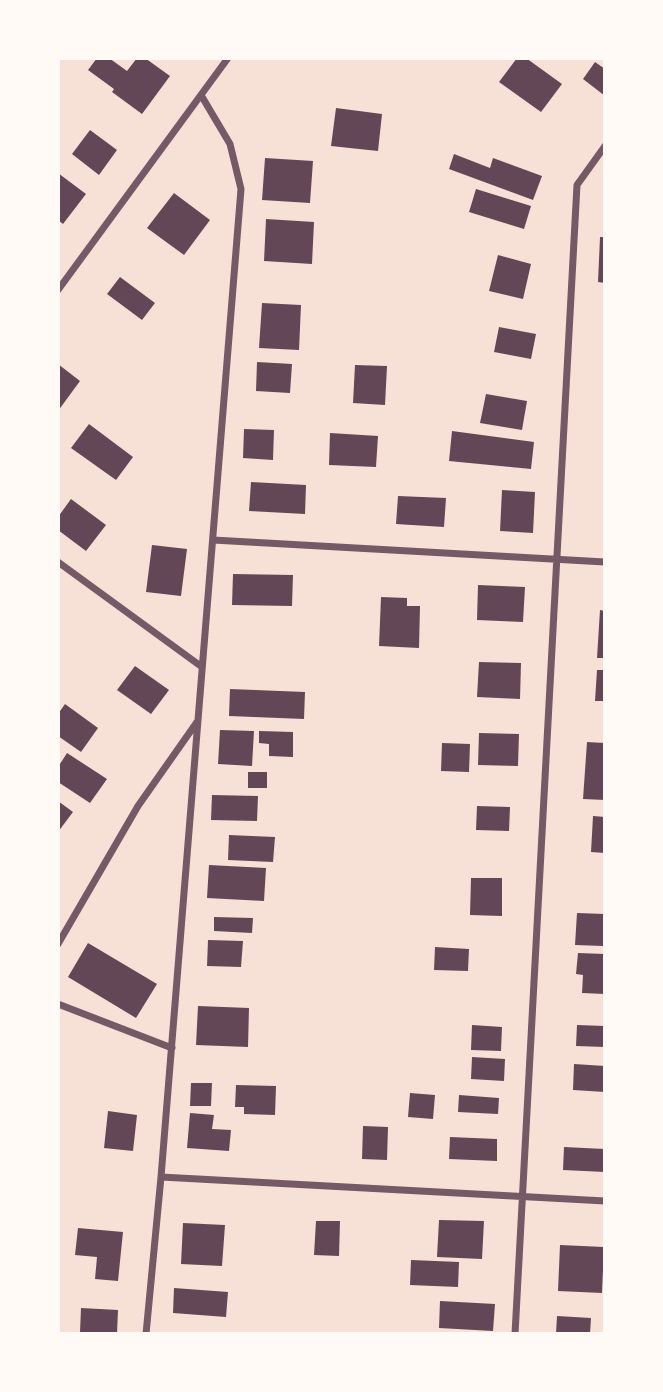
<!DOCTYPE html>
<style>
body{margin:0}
#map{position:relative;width:663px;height:1392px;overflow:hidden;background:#f7e1d7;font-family:Lora,serif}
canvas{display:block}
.frame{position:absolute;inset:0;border:60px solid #fffaf5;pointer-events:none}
</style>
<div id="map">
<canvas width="663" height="1392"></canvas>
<div class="frame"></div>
</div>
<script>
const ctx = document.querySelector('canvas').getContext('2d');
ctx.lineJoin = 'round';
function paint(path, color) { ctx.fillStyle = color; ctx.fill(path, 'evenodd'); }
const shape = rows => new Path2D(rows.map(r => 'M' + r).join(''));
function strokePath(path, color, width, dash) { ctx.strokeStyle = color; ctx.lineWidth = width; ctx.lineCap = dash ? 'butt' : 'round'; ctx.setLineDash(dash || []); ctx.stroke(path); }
const building = shape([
 [97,58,109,58,127,71,137,58,145,58,170,76,142,114,112,92,114,89,88,70],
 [517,58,526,58,562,84,541,112,499,82],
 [595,62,605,69,605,96,583,79],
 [336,108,382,114,378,151,331,146],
 [90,130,117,150,99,175,72,154],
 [454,154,490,168,493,158,542,176,533,200,449,169],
 [265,158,313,161,310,203,262,200],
 [58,173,86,194,63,224,58,220],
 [476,189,531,206,524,229,469,212],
 [174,193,210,220,184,255,147,228],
 [266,219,314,222,312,264,264,261],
 [600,237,605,237,605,283,598,282],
 [498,255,531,264,523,299,489,291],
 [120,277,155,303,142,320,107,294],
 [262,303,301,305,299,350,259,348],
 [499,327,536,334,531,359,494,352],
 [257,362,292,364,290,393,256,391],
 [58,364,80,381,58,411],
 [355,365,387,366,385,405,353,403],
 [486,394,527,401,522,430,480,423],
 [89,424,133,457,116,480,71,448],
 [244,429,274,430,273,460,243,458],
 [452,431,534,442,531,469,449,461],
 [330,433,378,436,376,467,329,465],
 [251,482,306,485,305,514,249,511],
 [502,490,535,492,533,533,500,531],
 [398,496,446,498,444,527,396,524],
 [71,499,106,525,86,551,58,530,58,517],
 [152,545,187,549,181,596,146,592],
 [233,574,293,575,292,606,232,605],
 [478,585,525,587,523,622,477,620],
 [381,597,407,598,407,606,420,606,419,648,379,646],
 [600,610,605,611,605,658,597,658],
 [479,662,521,663,520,699,477,697],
 [135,666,169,690,151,714,117,690],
 [597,670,605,670,605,701,595,701],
 [230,689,305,692,304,719,229,716],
 [65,704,98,728,81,752,58,736,58,714],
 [220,730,254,731,252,766,218,764],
 [259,731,293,732,293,757,269,756,269,744,259,743],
 [479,733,519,734,518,766,478,765],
 [587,742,605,743,605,800,583,799],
 [442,743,470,744,469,772,441,771],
 [67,753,107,779,90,803,58,782,58,767],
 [248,772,267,772,267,788,248,788],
 [212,795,258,796,257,821,211,820],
 [58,801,73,812,58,832],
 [477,806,510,807,509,831,476,830],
 [593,816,605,817,605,853,591,852],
 [229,835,275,837,273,862,228,860],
 [209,865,266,868,264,901,207,898],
 [471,878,502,878,502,916,470,915],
 [577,913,605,914,603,946,575,945],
 [214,917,253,918,252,933,214,931],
 [208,940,243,941,241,967,207,966],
 [88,943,157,984,136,1018,68,977],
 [435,947,469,949,468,971,434,970],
 [578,953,605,954,605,994,582,993,583,975,576,974],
 [198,1006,249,1008,248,1047,196,1045],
 [472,1025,502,1027,501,1051,471,1050],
 [577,1025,605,1026,605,1047,576,1046],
 [472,1057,505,1059,504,1081,471,1079],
 [574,1064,605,1066,605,1092,573,1090],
 [191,1083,212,1083,211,1106,190,1106],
 [236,1085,276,1086,275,1115,244,1114,244,1107,235,1107],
 [410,1093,435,1095,433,1119,408,1117],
 [459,1095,499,1098,498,1114,458,1112],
 [108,1111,137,1115,133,1151,104,1148],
 [190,1113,214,1115,212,1129,231,1130,229,1151,187,1148],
 [363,1126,388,1127,387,1160,362,1159],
 [450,1137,497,1139,497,1161,449,1159],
 [564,1147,605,1149,605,1172,563,1170],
 [439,1220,484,1221,482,1259,437,1257],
 [316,1221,340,1221,339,1256,314,1255],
 [183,1223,225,1225,222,1266,181,1264],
 [78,1228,123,1232,118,1281,95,1279,97,1257,75,1255],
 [560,1245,604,1247,602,1293,558,1291],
 [411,1260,459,1262,458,1287,410,1285],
 [174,1288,228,1292,226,1317,173,1313],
 [440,1301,495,1304,493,1331,439,1328],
 [81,1308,118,1310,117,1334,80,1332],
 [557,1316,591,1318,590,1334,556,1334]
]);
const minor = shape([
 [58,290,228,58],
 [213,540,605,562],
 [58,562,202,667],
 [58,944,138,806,197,722],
 [58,1004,172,1048],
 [161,1177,605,1201],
 [146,1334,161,1177,241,189,230,144,201,95],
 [515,1334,577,185,605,146]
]);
paint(building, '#644757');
strokePath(minor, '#755966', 7);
</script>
